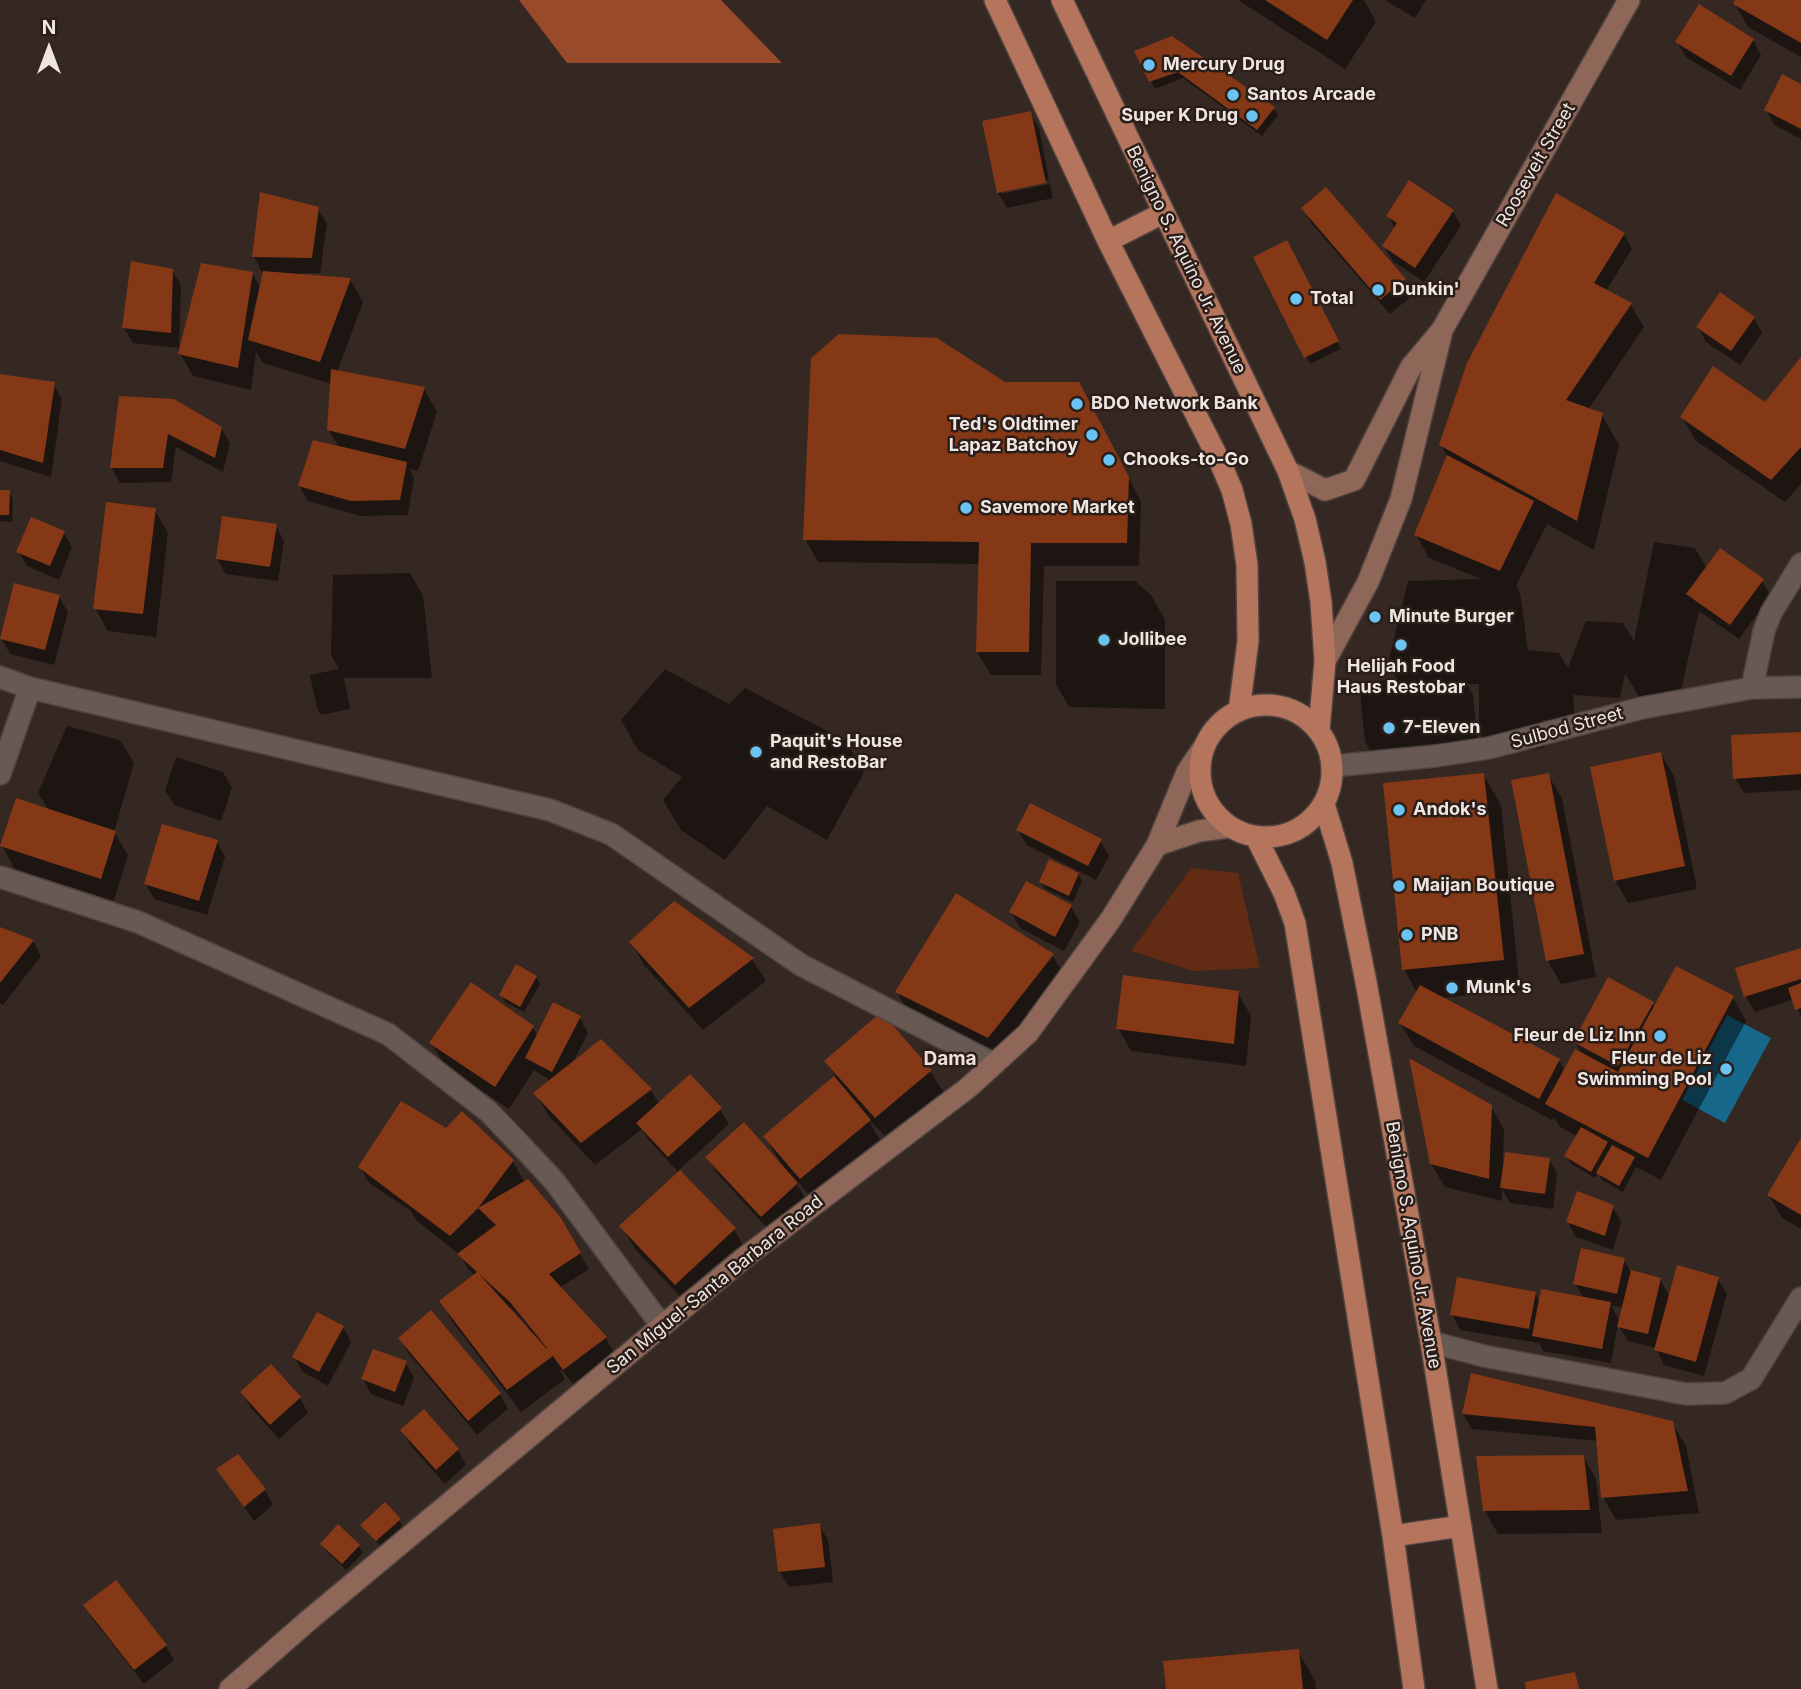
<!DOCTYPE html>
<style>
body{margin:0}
#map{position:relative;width:1801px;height:1689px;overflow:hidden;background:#352823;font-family:Inter,sans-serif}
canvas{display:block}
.north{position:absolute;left:14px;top:14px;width:70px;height:70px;-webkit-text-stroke:5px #2b1e19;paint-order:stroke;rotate:0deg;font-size:19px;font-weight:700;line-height:28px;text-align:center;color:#efe6e3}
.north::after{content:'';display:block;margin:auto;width:24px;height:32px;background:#efe6e3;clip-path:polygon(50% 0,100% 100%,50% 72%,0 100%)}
</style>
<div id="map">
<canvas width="1801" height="1689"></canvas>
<div class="north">N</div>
</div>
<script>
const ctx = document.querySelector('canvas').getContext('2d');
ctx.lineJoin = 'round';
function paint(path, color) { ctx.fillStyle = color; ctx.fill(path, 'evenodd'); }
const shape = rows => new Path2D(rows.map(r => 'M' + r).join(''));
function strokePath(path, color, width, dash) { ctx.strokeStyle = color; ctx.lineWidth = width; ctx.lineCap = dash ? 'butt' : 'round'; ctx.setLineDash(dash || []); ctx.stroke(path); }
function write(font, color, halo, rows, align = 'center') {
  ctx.font = font + ' Inter,sans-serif'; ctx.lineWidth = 5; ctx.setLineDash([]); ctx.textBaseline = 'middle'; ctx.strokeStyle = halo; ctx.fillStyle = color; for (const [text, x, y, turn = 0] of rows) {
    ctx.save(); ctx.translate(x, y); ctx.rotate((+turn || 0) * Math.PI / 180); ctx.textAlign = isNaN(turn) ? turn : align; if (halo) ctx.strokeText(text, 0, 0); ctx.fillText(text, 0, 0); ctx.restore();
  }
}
const green = shape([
 [1191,868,1238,873,1260,968,1193,971,1131,951]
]);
const forest = shape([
 [519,0,721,0,782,63,567,63]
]);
const water = shape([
 [1727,1015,1771,1038,1725,1123,1682,1100]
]);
const shadow = shape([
 [1238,0,1364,0,1376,22,1345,69],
 [1385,0,1426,0,1415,18],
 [1737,0,1801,0,1801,57,1748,27,1735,4],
 [1753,40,1761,55,1740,90,1686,57,1677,42],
 [1136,52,1274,108,1278,115,1262,136,1183,78,1155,89],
 [1801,86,1801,139,1774,125,1766,110],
 [1030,113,1039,128,1049,180,1001,191,1001,194,1050,184,1053,198,1007,208,998,193],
 [318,209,327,224,320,273,302,273,302,276,350,279,363,302,337,372,424,389,437,412,418,471,409,469,414,478,408,515,361,516,308,501,299,486,339,448,329,430,332,384,263,363,256,352,251,390,193,376,180,353,252,273,261,289,264,272,262,272,254,257],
 [1303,209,1404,280,1413,295,1390,314,1312,224],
 [1453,211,1461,226,1424,282,1393,261,1384,246,1395,229,1388,216],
 [1624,234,1632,249,1606,291,1630,304,1644,327,1588,410,1602,415,1619,445,1594,550,1547,524,1516,586,1520,593,1528,650,1559,653,1568,668,1586,621,1623,623,1634,641,1654,542,1695,548,1707,569,1762,581,1771,596,1739,639,1699,611,1679,699,1640,698,1625,673,1620,698,1573,695,1575,723,1543,720,1544,748,1492,754,1476,727,1479,753,1379,765,1365,742,1359,683,1397,679,1388,663,1408,581,1481,579,1429,558,1416,535,1448,458,1441,445],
 [1467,684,1479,684,1479,726,1476,726,1473,695],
 [1290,249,1341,349,1310,364,1306,357],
 [172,270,181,285,179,348,133,343,124,328],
 [1754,318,1762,333,1740,365,1706,342,1698,327],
 [1801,360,1801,484,1785,502,1695,440,1682,417,1765,404],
 [1004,383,1092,407,1141,502,1139,566,1044,566,1041,675,991,675,977,652,980,564,818,562,805,539],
 [53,384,62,399,51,477,0,461,0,387],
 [120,397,221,428,230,443,223,472,176,447,171,482,120,483,112,468],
 [0,492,9,492,13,499,12,522,0,521],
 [155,510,168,533,156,637,108,631,95,608],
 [276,526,284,541,278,581,226,574,217,559],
 [63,532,72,547,59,580,27,566,18,551],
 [410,573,423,596,432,678,344,678,350,709,321,715,317,708,310,675,339,669,331,655,333,575],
 [1056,581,1135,581,1152,596,1165,620,1165,709,1069,707,1056,684],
 [59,597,68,612,54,665,10,654,1,638],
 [665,669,729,704,745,688,846,741,864,772,827,840,767,806,725,860,681,830,663,800,682,777,638,750,621,720],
 [67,726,120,740,134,763,114,832,128,855,114,901,15,869,2,846,49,811,38,793],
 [1801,733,1801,790,1744,793,1735,778],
 [1661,754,1674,776,1697,889,1628,903,1615,880],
 [176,757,223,772,232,788,221,821,174,805,165,790],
 [1483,774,1501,805,1520,990,1441,998,1559,1061,1565,1071,1583,1055,1575,1042,1652,1003,1655,1008,1733,998,1746,1021,1661,1180,1636,1167,1623,1192,1602,1180,1598,1173,1595,1178,1570,1163,1566,1156,1577,1136,1560,1127,1554,1117,1552,1120,1414,1046,1400,1023,1417,993,1404,969],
 [1548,775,1562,798,1596,977,1561,984,1548,961,1513,782],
 [1018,830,1100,841,1109,856,1096,880,1027,845],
 [217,842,225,857,207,915,154,899,146,884],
 [1076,870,1082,881,1073,902,1045,889,1041,882,1075,872],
 [1071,907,1080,922,1064,951,1020,928,1011,912],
 [0,929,33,941,41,956,3,1005,0,1003],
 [631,942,752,959,766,981,703,1030,644,965],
 [1801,950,1801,1016,1794,999,1755,1012,1746,997,1738,970],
 [1052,955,1066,978,1001,1060,910,1015,897,992],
 [536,977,540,984,524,1012,505,1002,501,995],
 [1238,993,1251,1016,1246,1066,1131,1051,1118,1028],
 [580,1018,588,1033,572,1064,601,1042,651,1090,659,1104,720,1109,729,1124,679,1170,734,1229,747,1252,689,1306,635,1249,621,1226,679,1173,647,1138,642,1129,595,1165,549,1116,535,1093,551,1081,534,1070,509,1109,445,1066,431,1043,533,1028,538,1036],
 [827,1062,930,1071,944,1093,889,1140,868,1119,882,1144,814,1201,799,1183,797,1185,806,1199,770,1231,716,1172,708,1157,781,1164,765,1136,836,1077],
 [1491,1106,1504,1130,1503,1161,1549,1159,1557,1174,1553,1209,1510,1203,1502,1189,1502,1201,1445,1187,1431,1164],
 [462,1114,513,1162,525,1183,559,1219,589,1269,559,1288,606,1338,614,1353,573,1384,561,1369,560,1370,565,1379,521,1412,454,1324,441,1301,475,1276,468,1269,460,1255,416,1220,410,1210,369,1183,360,1167,447,1130],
 [511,1308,528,1326,526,1328,509,1310],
 [1801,1141,1801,1229,1782,1218,1769,1195],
 [1612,1206,1621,1222,1613,1250,1576,1237,1568,1222],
 [1624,1260,1631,1272,1660,1279,1670,1297,1718,1279,1727,1294,1704,1376,1664,1365,1656,1348,1628,1341,1618,1324,1611,1363,1543,1351,1539,1343,1460,1330,1452,1314,1535,1293,1540,1303,1584,1299,1575,1283],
 [1611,1305,1624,1308,1620,1322],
 [343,1327,351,1342,328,1386,303,1372,294,1357],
 [400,1339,500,1394,508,1409,477,1435,409,1354],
 [405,1362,414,1378,403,1406,371,1394,363,1379],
 [242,1393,300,1398,308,1413,279,1439,251,1408],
 [1463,1414,1672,1423,1686,1446,1699,1513,1616,1520,1603,1497,1598,1441,1472,1429],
 [402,1431,458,1450,466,1465,445,1484,411,1446],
 [1583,1456,1596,1479,1602,1533,1498,1534,1485,1511],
 [218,1470,265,1490,273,1505,254,1521],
 [399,1520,403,1527,381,1547,362,1525],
 [819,1525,828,1540,833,1582,789,1587,780,1572,775,1530],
 [322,1544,359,1546,363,1553,346,1570,326,1551],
 [85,1606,166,1646,174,1660,144,1684,94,1621],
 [1298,1651,1315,1681,1316,1689,1167,1689]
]);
const building = shape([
 [1265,0,1353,0,1327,40],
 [1735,0,1801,0,1801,43,1733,4],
 [1699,4,1754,39,1731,76,1675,42],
 [1172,36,1275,107,1257,130,1178,72,1149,82,1134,51],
 [1782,74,1801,84,1801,129,1764,110],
 [1031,111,1046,183,997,193,982,121],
 [1409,180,1454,210,1415,268,1382,246,1397,223,1386,216],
 [1326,187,1406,279,1380,300,1301,208],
 [260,192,319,207,312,258,252,257],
 [1556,193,1625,233,1594,283,1632,303,1566,400,1603,413,1577,521,1439,445,1467,363],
 [1287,240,1339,341,1304,358,1253,257],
 [131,261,173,269,171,333,122,328],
 [201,263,253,272,238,368,178,354],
 [263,271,351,278,320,362,248,340],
 [1720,292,1755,317,1731,351,1696,327],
 [839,334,937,338,1005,382,1079,382,1129,477,1127,543,1031,543,1029,652,976,652,979,542,803,540,811,358],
 [1801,357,1801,447,1771,480,1680,417,1713,366,1765,402],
 [331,369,425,387,405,449,327,430],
 [0,374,55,382,43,463,0,450],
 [119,396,174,399,222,427,215,458,168,434,163,468,110,468],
 [313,440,407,462,400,500,351,501,298,486],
 [1447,455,1534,501,1500,571,1414,535],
 [0,490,10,490,9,515,0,515],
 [106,502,156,508,143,614,93,609],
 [222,516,277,524,270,567,216,559],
 [31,517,65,531,50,566,16,552],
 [1720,548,1764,579,1730,625,1686,594],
 [14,583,60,595,45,650,0,639],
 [1801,732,1801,774,1733,779,1731,735],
 [1661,752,1685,866,1614,881,1590,767],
 [1484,773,1504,960,1402,970,1383,783],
 [1549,773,1584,954,1546,961,1511,780],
 [16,798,116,831,101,879,0,846],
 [1030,803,1102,839,1088,866,1016,830],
 [162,824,218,840,199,901,144,884],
 [1049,859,1079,873,1069,896,1039,882],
 [1026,881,1072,905,1055,937,1009,912],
 [956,893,1054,954,988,1038,895,992],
 [674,901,754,958,689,1008,629,942],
 [0,927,34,940,0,983],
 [1801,948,1801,979,1744,997,1735,968],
 [516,964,537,976,520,1007,499,995],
 [1676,966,1734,996,1648,1158,1545,1104,1575,1049,1618,1072],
 [1123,975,1239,991,1234,1044,1116,1029],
 [1608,977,1654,1002,1618,1066,1573,1042],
 [471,982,534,1026,495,1087,429,1043],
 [1801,983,1801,1008,1795,1010,1788,988],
 [1420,985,1560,1059,1539,1099,1398,1023],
 [553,1002,581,1016,552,1072,525,1058],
 [881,1012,932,1070,875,1118,824,1061],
 [601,1039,652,1089,581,1143,533,1093],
 [1409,1058,1492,1105,1489,1179,1430,1164],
 [690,1074,722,1108,668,1157,636,1123],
 [834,1076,871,1120,800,1179,763,1136],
 [401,1101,446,1128,462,1111,514,1160,478,1208,528,1179,561,1218,581,1253,549,1274,607,1337,563,1370,553,1356,507,1390,439,1301,477,1272,457,1254,496,1225,478,1208,450,1236,358,1167],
 [479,1274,509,1301,547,1348,547,1349],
 [744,1122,798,1183,761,1217,705,1157],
 [1581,1127,1608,1142,1591,1172,1564,1156],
 [1801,1138,1801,1215,1767,1195],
 [1612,1145,1635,1157,1619,1186,1596,1173],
 [1505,1152,1550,1158,1545,1194,1500,1188],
 [680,1170,736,1228,675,1285,619,1226],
 [1577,1191,1614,1205,1605,1236,1566,1222],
 [1581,1248,1625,1258,1617,1294,1573,1284],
 [1677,1265,1719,1277,1696,1362,1654,1350],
 [1631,1270,1661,1278,1648,1334,1617,1327],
 [1457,1277,1536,1292,1529,1329,1450,1315],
 [1541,1289,1611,1302,1602,1349,1532,1336],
 [431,1310,501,1393,468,1421,398,1338],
 [317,1312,344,1326,319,1372,292,1357],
 [373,1349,407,1361,395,1392,361,1379],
 [271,1364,301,1397,270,1425,240,1392],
 [1471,1373,1673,1421,1688,1491,1601,1498,1595,1427,1462,1414],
 [424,1409,459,1449,436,1470,400,1430],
 [238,1454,266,1489,244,1507,216,1469],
 [1584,1455,1590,1510,1483,1511,1476,1456],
 [385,1502,401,1519,376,1541,360,1525],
 [820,1523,825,1567,778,1572,773,1529],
 [338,1524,360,1545,342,1564,320,1544],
 [116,1580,167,1645,134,1670,83,1605],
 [1299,1649,1303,1689,1166,1689,1163,1661],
 [1575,1672,1579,1689,1526,1689,1525,1682]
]);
const minor = shape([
 [0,677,30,688,550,810,611,834,801,965,994,1064],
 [1752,688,1764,631,1771,613,1801,564],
 [0,774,30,688],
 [0,877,138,922,388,1034,489,1112,531,1156,555,1182,662,1326],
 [1431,1342,1484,1356,1686,1394,1725,1393,1751,1379,1801,1298]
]);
const tertiary = shape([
 [1333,766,1436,756,1489,748,1642,708,1752,688,1801,687]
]);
const secondary = shape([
 [1288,471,1325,490,1354,480,1411,367,1442,330,1629,0],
 [1325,661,1368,582,1401,499,1441,335],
 [1157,845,1199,831,1230,827],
 [230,1689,309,1620,662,1326,744,1258,969,1087,1028,1033,1111,919,1157,845,1187,772,1204,747]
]);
const primary = shape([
 [995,0,1108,241,1220,462,1232,490,1241,524,1247,565,1248,641,1239,711],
 [1062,0,1288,471,1305,519,1315,562,1321,602,1325,661,1319,730],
 [1108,241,1163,213],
 '1200 771a66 66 0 1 1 132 0a66 66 0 1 1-132 0Z',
 [1324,804,1342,863,1366,982,1431,1342,1487,1689],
 [1256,837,1284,893,1295,923,1393,1536,1414,1689],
 [1393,1536,1461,1526]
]);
const markers = [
 [1149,65,7,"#6ac3f1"],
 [1233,95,7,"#6ac3f1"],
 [1252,116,7,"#6ac3f1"],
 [1378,290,7,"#6ac3f1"],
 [1296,299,7,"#6ac3f1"],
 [1077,404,7,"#6ac3f1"],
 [1092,435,7,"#6ac3f1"],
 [1109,460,7,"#6ac3f1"],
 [966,508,7,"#6ac3f1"],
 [1375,617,7,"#6ac3f1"],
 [1104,640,7,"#6ac3f1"],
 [1401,645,7,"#6ac3f1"],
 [1389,728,7,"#6ac3f1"],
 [756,752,7,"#6ac3f1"],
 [1399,810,7,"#6ac3f1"],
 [1399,886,7,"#6ac3f1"],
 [1407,935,7,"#6ac3f1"],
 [1452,988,7,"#6ac3f1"],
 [1660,1036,7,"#6ac3f1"],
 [1726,1069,7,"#6ac3f1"]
];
const poiNames = [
 ["Mercury Drug",1163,65],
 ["Santos Arcade",1247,95],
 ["Super K Drug",1238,116,"right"],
 ["Dunkin'",1392,290],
 ["Total",1310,299],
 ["BDO Network Bank",1091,404],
 ["Ted's Oldtimer",1078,425,"right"],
 ["Lapaz Batchoy",1078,446,"right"],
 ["Chooks-to-Go",1123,460],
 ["Savemore Market",980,508],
 ["Minute Burger",1389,617],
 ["Jollibee",1118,640],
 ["Helijah Food",1401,667,"center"],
 ["Haus Restobar",1401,688,"center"],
 ["7-Eleven",1403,728],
 ["Paquit's House",770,742],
 ["and RestoBar",770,763],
 ["Andok's",1413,810],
 ["Maijan Boutique",1413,886],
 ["PNB",1421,935],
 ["Munk's",1466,988],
 ["Fleur de Liz Inn",1646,1036,"right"],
 ["Fleur de Liz",1712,1059,"right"],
 ["Swimming Pool",1712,1080,"right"]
];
const streetNames = [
 ["Roosevelt Street",1536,165,-60],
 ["Benigno S. Aquino Jr. Avenue",1186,260,64],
 ["Sulbod Street",1567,728,-15],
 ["Benigno S. Aquino Jr. Avenue",1413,1245,80],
 ["San Miguel-Santa Barbara Road",715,1285,-39]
];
const neighbourhoodNames = [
 ["Dama",950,1059]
];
paint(green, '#612b14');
paint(forest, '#994a2a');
paint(water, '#16678a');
paint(shadow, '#0007');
paint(building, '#853816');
strokePath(minor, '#4f4340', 24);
strokePath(tertiary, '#4f4340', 24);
strokePath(secondary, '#4f4340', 24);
strokePath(primary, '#4f4340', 24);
strokePath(minor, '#685953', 21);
strokePath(tertiary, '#685953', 21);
strokePath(secondary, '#8e6758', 21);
strokePath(primary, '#b4755c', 21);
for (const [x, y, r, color] of markers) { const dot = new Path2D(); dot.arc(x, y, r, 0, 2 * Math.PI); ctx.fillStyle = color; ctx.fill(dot); strokePath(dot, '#2b1e19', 2.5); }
write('bold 18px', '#efe6e3', '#2b1e19', poiNames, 'left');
write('18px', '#efe6e3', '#2b1e19', streetNames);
write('bold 19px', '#f1e0d9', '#2b1e19', neighbourhoodNames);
</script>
